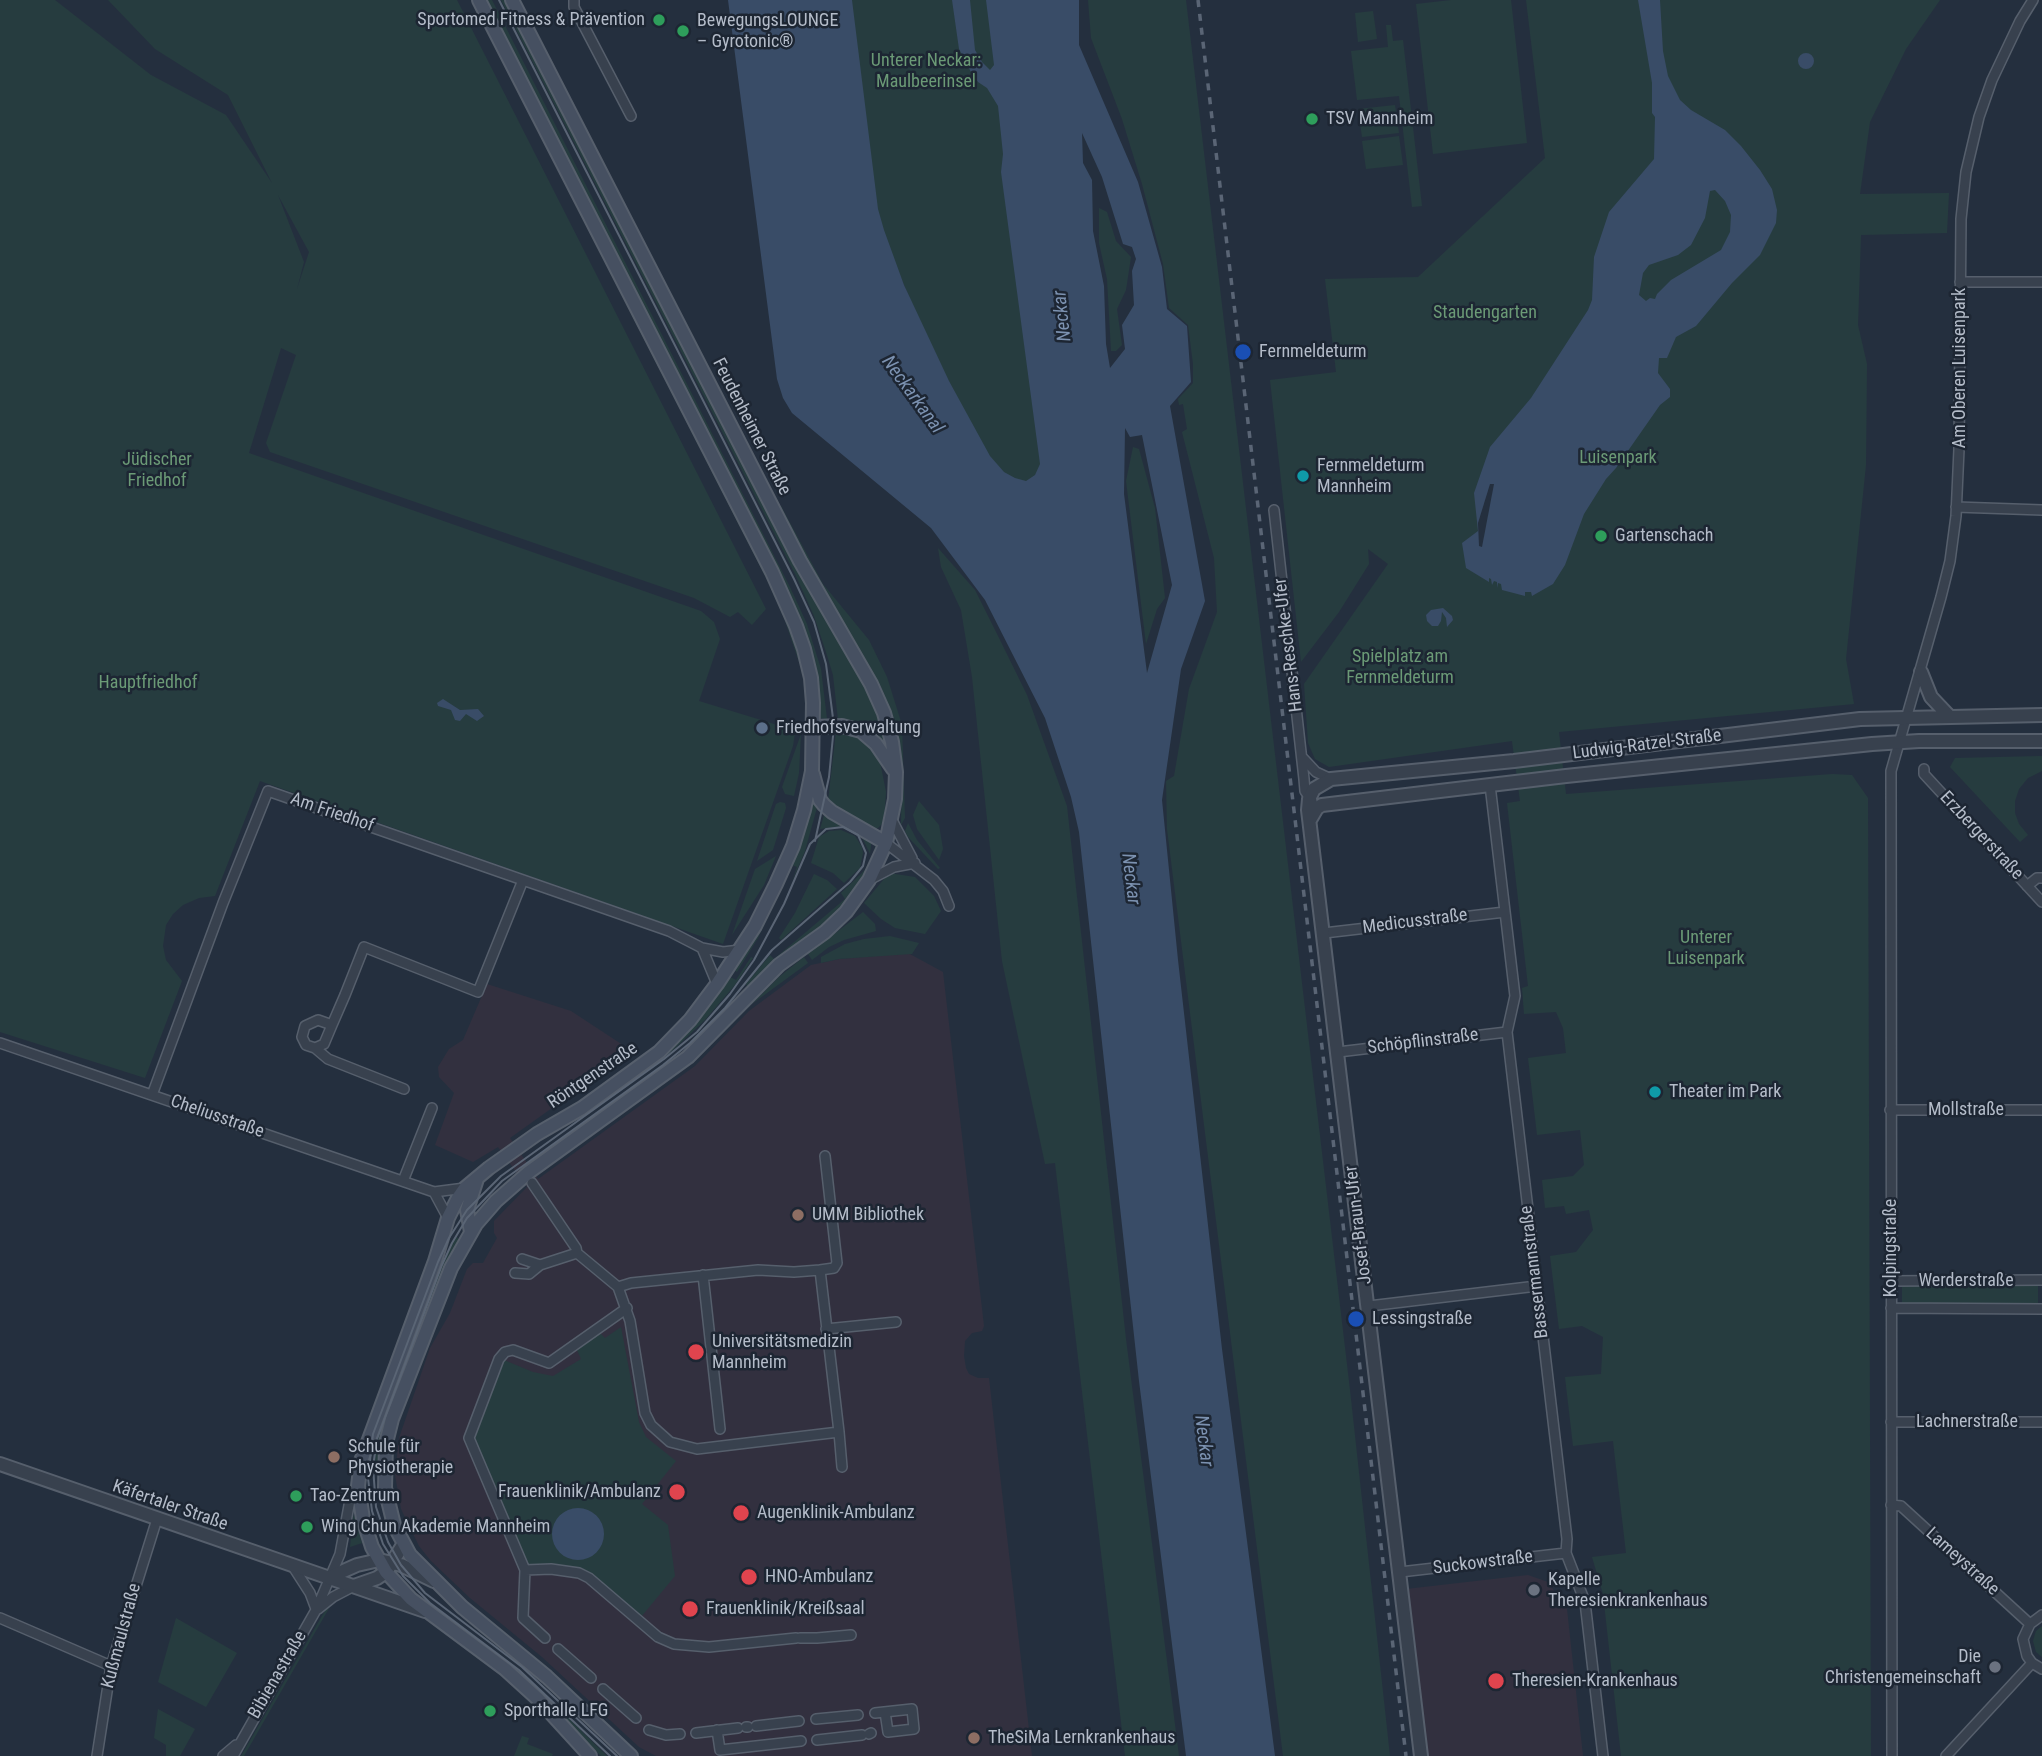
<!DOCTYPE html>
<meta charset="utf-8">
<style>
body{margin:0}
canvas{display:block;background:#242f3e}
</style>
<canvas width="2042" height="1756"></canvas>
<script>
const ctx = document.querySelector('canvas').getContext('2d');
ctx.lineJoin = 'round';
function paint(path, color) { ctx.fillStyle = color; ctx.fill(path, 'evenodd'); }
const shape = rows => new Path2D(rows.map(r => 'M' + r).join(''));
function strokePath(path, color, width, dash) { ctx.strokeStyle = color; ctx.lineWidth = width; ctx.lineCap = dash ? 'butt' : 'round'; ctx.setLineDash(dash || []); ctx.stroke(path); }
function write(font, color, halo, rows, align = 'center') {
  ctx.font = font + ' "Roboto Condensed",sans-serif'; ctx.lineWidth = 5; ctx.setLineDash([]); ctx.textBaseline = 'middle'; ctx.strokeStyle = halo; ctx.fillStyle = color; for (const [text, x, y, turn = 0] of rows) {
    ctx.save(); ctx.translate(x, y); ctx.rotate((+turn || 0) * Math.PI / 180); ctx.textAlign = isNaN(turn) ? turn : align; if (halo) ctx.strokeText(text, 0, 0); ctx.fillText(text, 0, 0); ctx.restore();
  }
}
const medical = shape([
 [908,953,943,972,984,1326,982,1331,972,1333,965,1341,964,1356,966,1368,969,1374,978,1378,989,1378,1032,1756,656,1756,639,1747,542,1657,470,1598,431,1561,419,1546,401,1509,395,1475,399,1438,430,1348,450,1313,467,1269,473,1263,483,1263,497,1238,494,1233,494,1221,527,1187,498,1147,473,1162,435,1145,454,1093,439,1077,438,1067,449,1049,463,1040,487,984,571,1011,632,1051,510,1138,538,1179,695,1066,749,1011,811,965,839,959],
 [1528,1575,1548,1582,1567,1609,1583,1756,1427,1756,1406,1589]
]);
const green = shape([
 [0,0,55,0,151,75,226,115,272,183,228,95,155,49,108,0,457,0,766,609,752,625,738,612,730,617,694,598,270,452,266,443,296,355,281,348,249,453,701,611,714,622,720,639,699,701,774,724,795,733,793,746,723,944,260,781,215,896,199,898,183,905,173,914,166,925,163,946,166,960,182,981,145,1078,0,1032],
 [278,195,309,252,297,289,304,262],
 [486,0,492,0,790,587,807,624,821,669,827,719,819,718,813,662,800,618,791,596],
 [501,0,505,0,793,561,868,689,881,722,887,750,860,724,838,720,833,675,826,652,814,616,795,574],
 [849,0,988,0,1041,468,1037,475,1019,485,996,470,930,346,887,245,878,218],
 [1088,0,1186,0,1350,1390,1390,1756,1283,1756,1167,829,1166,781,1174,776,1189,689,1217,612,1214,558,1182,432,1187,429,1183,404,1179,405,1178,399,1193,383,1193,364,1188,325,1169,308,1163,264,1142,184,1122,119,1091,38],
 [1451,0,1511,0,1527,143,1433,154,1416,4],
 [1526,0,1940,0,1906,49,1870,122,1860,194,1949,193,1947,233,1861,235,1858,325,1867,364,1866,465,1846,659,1854,704,1559,732,1566,794,1832,774,1852,775,1868,798,1871,1756,1621,1756,1603,1594,1592,1557,1626,1553,1613,1441,1573,1446,1565,1377,1601,1374,1603,1337,1582,1326,1559,1329,1550,1256,1576,1252,1593,1230,1589,1210,1566,1214,1564,1206,1545,1208,1542,1180,1573,1176,1584,1165,1580,1130,1537,1135,1528,1058,1566,1053,1563,1028,1556,1012,1524,1014,1522,988,1528,986,1507,803,1520,801,1512,741,1329,767,1315,759,1308,743,1304,684,1388,564,1368,549,1369,564,1339,612,1301,662,1270,380,1336,372,1325,279,1418,277,1545,158],
 [1373,11,1377,39,1358,42,1355,13],
 [1386,25,1391,25,1393,41,1403,40,1422,206,1412,207,1399,96,1357,100,1351,51,1388,47],
 [503,60,769,579,786,617,802,665,800,665,784,618,767,580,502,61],
 [1395,105,1399,133,1362,137,1358,109],
 [1399,136,1403,165,1366,169,1362,141],
 [1099,208,1107,212,1116,241,1131,257,1126,290,1117,309,1122,345,1116,351,1111,351,1107,279,1099,243],
 [1133,447,1139,449,1155,508,1165,598,1157,609,1146,644,1126,481],
 [781,506,823,584,869,640,887,677,902,725,905,818,901,825,902,766,895,721,881,687,814,575,778,508],
 [938,548,975,590,1000,640,1027,695,1067,806,1126,1339,1179,1756,1125,1756,1055,1163,1045,1164,1002,961,972,677,961,610,941,567],
 [841,731,862,738,879,757,886,792,884,822,878,828,872,829,833,808,828,801,836,732],
 [801,734,799,773,794,796,785,794,782,787],
 [2042,756,2042,771,2028,778,2019,789,2015,801,2015,813,2019,824,2028,835,2020,842,1950,767,1955,758],
 [813,797,815,797,818,804,805,851,792,882,797,867,792,865,758,938,737,972,734,970,772,906,799,843],
 [919,801,939,825,943,849,939,860,917,829,913,815],
 [780,802,785,803,786,808,773,850,757,861,776,804],
 [825,812,872,838,870,854,861,835,843,826,820,829],
 [908,823,917,840,940,868,938,869,908,837,905,831],
 [841,830,855,836,862,847,863,853,860,868,844,883,833,873,811,863,819,837,829,831],
 [876,841,879,844,863,879,849,901,823,926,748,988,746,984,770,955,774,959,845,899,841,893,867,868,874,853],
 [776,856,764,885,732,935,755,869],
 [889,873,915,877,934,896,941,911,925,934,895,928,881,919,864,903],
 [814,874,827,880,837,889,781,940,779,938,795,913],
 [863,912,875,924,876,931,844,940,829,947,812,960,808,954],
 [890,936,919,943,912,954,839,959,821,963,821,957,845,944,864,939],
 [751,957,753,958,735,985,705,1020,671,1052,650,1067,680,1040,706,1011,730,977,736,980],
 [804,957,808,963,752,1004,779,977],
 [456,1236,460,1241,381,1443,378,1467,373,1467,379,1430,435,1279],
 [1902,1285,2038,1285,2038,1303,1902,1303],
 [621,1327,639,1422,646,1437,676,1461,642,1504,668,1525,675,1576,641,1617,592,1574,571,1567,529,1566,474,1437,504,1360,533,1372,553,1376,581,1359,577,1350,600,1333,605,1338],
 [354,1515,362,1543,350,1547,353,1516],
 [332,1603,244,1756,241,1756,326,1609],
 [176,1618,237,1653,206,1707,158,1682],
 [2042,1626,2042,1657,2036,1652,2033,1641,2036,1631],
 [538,1689,557,1707,607,1756,601,1756,536,1691],
 [158,1709,195,1729,180,1756,166,1756,166,1745,154,1738],
 [522,1736,529,1738,527,1744,553,1754,552,1756,514,1756]
]);
const water = shape([
 [728,0,852,0,878,209,884,230,904,285,949,381,990,456,1004,472,1015,478,1026,481,1035,475,1040,464,1001,172,1003,154,998,106,987,88,978,82,972,74,959,49,952,0,970,0,975,50,982,62,990,70,994,65,986,0,1079,0,1079,45,1138,182,1162,267,1167,309,1187,326,1191,382,1170,406,1205,601,1181,669,1162,800,1178,960,1222,1349,1275,1756,1186,1756,1139,1381,1079,832,1071,797,1045,718,985,600,931,528,792,413,783,398,777,379],
 [1082,133,1102,177,1123,244,1132,247,1136,259,1132,271,1134,305,1122,325,1125,349,1110,368,1106,344,1104,286,1093,231,1092,180,1083,163],
 [1125,428,1130,437,1142,435,1172,585,1147,673,1124,494],
 [1638,0,1660,0,1663,51,1668,76,1680,100,1691,110,1725,130,1741,146,1760,170,1772,189,1777,210,1776,223,1760,255,1732,283,1696,326,1676,337,1667,358,1659,358,1658,373,1670,389,1670,397,1660,405,1616,468,1606,479,1584,514,1565,565,1553,584,1532,596,1531,592,1525,592,1525,596,1502,590,1501,584,1498,583,1497,588,1497,582,1494,581,1492,585,1491,579,1489,578,1489,582,1466,568,1462,543,1478,531,1474,493,1490,447,1531,398,1588,310,1592,300,1594,257,1609,212,1654,159,1655,117,1652,113,1652,83],
 [1715,190,1725,201,1731,215,1730,232,1721,250,1671,280,1657,294,1655,299,1650,298,1646,301,1639,295,1643,273,1649,265,1678,255,1691,245,1705,218,1710,191],
 '1798 61a8 8 0 1 1 16 0a8 8 0 1 1-16 0Z',
 [1443,608,1452,616,1453,620,1447,627,1446,618,1442,612,1441,621,1438,626,1432,626,1427,621,1426,615,1431,610],
 [443,699,460,710,478,709,484,716,477,721,466,714,460,721,455,720,451,710,438,706,437,703],
 '552 1534a26 26 0 1 1 52 0a26 26 0 1 1-52 0Z'
]);
const pier = shape([
 [1490,484,1494,484,1482,547,1479,546,1478,523]
]);
const minor = shape([
 [574,0,574,7,631,116],
 [1960,282,2042,282],
 [1956,507,2042,510],
 [1274,510,1304,779,1305,791,1312,801],
 [1302,757,1316,772,1331,779],
 [1924,769,1924,774,2042,902],
 [1490,785,1515,996,1507,1032,1567,1539,1566,1553,1585,1602,1603,1756],
 [892,820,912,858],
 [886,843,934,880,943,891,949,906],
 [869,880,894,867,915,863],
 [2027,886,2037,878,2042,878],
 [1324,933,1505,912],
 [702,948,717,984],
 [332,1025,318,1020,305,1026,302,1037,306,1045,315,1048,324,1044,332,1025,345,995,364,947,478,992,523,880],
 [0,1043,434,1192,465,1188],
 [315,1048,328,1059,404,1089],
 [1338,1052,1507,1032],
 [152,1095,223,903,268,791,669,931,702,948,723,952,740,950],
 [1890,1110,2042,1110],
 [403,1181,432,1108],
 [532,1183,576,1248,577,1253],
 [434,1192,448,1218],
 [522,1259,540,1265],
 [820,1270,834,1268,837,1263,825,1156],
 [515,1273,529,1274,540,1265,577,1253,618,1287,630,1321,645,1413,651,1425,670,1442,697,1449,839,1432,820,1270,794,1272,758,1270,631,1283,618,1287],
 [703,1275,720,1429],
 [1891,1281,2042,1280],
 [1369,1306,1537,1286],
 [1891,1308,2042,1309],
 [826,1329,896,1322],
 [1891,1422,2042,1422],
 [839,1432,842,1467],
 [1891,1505,1901,1506,2030,1624],
 [292,1565,310,1593,316,1609],
 [525,1570,551,1569,579,1573,589,1578,658,1637,674,1644,709,1647,796,1638],
 [1400,1572,1566,1553],
 [318,1609,333,1597,354,1586],
 [2042,1615,2030,1624,2023,1639,2027,1656,2032,1663,2042,1669],
 [0,1618,111,1666],
 [545,1638,523,1618,525,1570,469,1438,499,1359,505,1352,513,1350,549,1363,627,1308],
 [800,1638,817,1638,851,1635],
 [558,1649,591,1678],
 [603,1689,636,1718],
 [875,1713,912,1709,914,1729,888,1732,885,1712],
 [816,1719,858,1715],
 [756,1726,799,1721],
 [746,1727,748,1727],
 [649,1730,666,1735,680,1734],
 [717,1730,720,1750,801,1741],
 [696,1733,738,1728],
 [869,1734,871,1733],
 [817,1740,862,1735],
 [97,1756,111,1666,157,1519],
 [223,1756,236,1745],
 [233,1756,316,1610,340,1554,350,1500,358,1487],
 [1892,1756,1891,771,1941,597,1950,561,1956,516,1959,449,1961,219,1966,172,1979,117,1992,80,2020,21,2033,0],
 [1946,1756,2032,1663]
]);
const tertiary = shape([
 [1921,672,1931,697,1949,716],
 [1310,820,1317,808,1322,805,1566,776,1872,744,1919,741,2042,741],
 [0,1464,425,1611],
 [330,1577,357,1565,379,1560,401,1565,434,1581],
 [354,1586,377,1578,386,1572,403,1545],
 [1421,1756,1308,810,1309,799,1314,789,1331,779,1514,761,1860,719,2042,715]
]);
const secondary = shape([
 [479,0,772,572,796,626,804,649,811,678,813,703,812,771,804,810,793,846,776,884,755,926,717,984,690,1020,659,1052,582,1108,537,1134,489,1168,465,1188,458,1198,448,1218,435,1261,361,1461,358,1486,363,1519,372,1547,386,1572,411,1599,505,1669,538,1699,590,1756],
 [512,0,800,561,871,684,884,713,892,742,896,772,895,799,886,843,869,880,846,912,825,932,779,965,688,1057,529,1172,496,1201,476,1224,451,1268,392,1419,386,1443,385,1488,394,1525,410,1555,462,1607,547,1677,631,1756],
 [814,727,842,726,861,731,876,744,893,769],
 [813,774,820,800,824,805,832,812,886,843],
 [471,1232,467,1210,477,1179]
]);
const tram = shape([
 [499,0,794,579,814,622,826,664,834,726,829,777,815,841],
 [610,1756,519,1670,430,1603,403,1576,383,1544,372,1511,368,1478,373,1434,438,1262,449,1238,467,1210,501,1176,664,1059,697,1032,730,994,754,960,784,904,810,844,826,829,843,827,858,835,866,853,863,866,850,882,772,950,725,1008,690,1043,663,1065,502,1181,467,1218,452,1243,442,1265,377,1439,373,1467,376,1507,388,1542,401,1565,425,1593,522,1667,617,1756]
]);
const rail = shape([
 [1198,0,1406,1756]
]);
const markers = [
 [659,20,7,"#2e9e5b"],
 [683,31,7,"#2e9e5b"],
 [1312,119,7,"#2e9e5b"],
 [1243,352,9,"#1a4fb4"],
 [1303,476,7,"#0f9aa8"],
 [1601,536,7,"#2e9e5b"],
 [762,728,7,"#5c6f8a"],
 [1655,1092,7,"#0f9aa8"],
 [798,1215,7,"#8d6e63"],
 [1356,1319,9,"#1a4fb4"],
 [696,1352,9,"#e0444e"],
 [334,1457,7,"#8d6e63"],
 [677,1492,9,"#e0444e"],
 [296,1496,7,"#2e9e5b"],
 [741,1513,9,"#e0444e"],
 [307,1527,7,"#2e9e5b"],
 [749,1577,9,"#e0444e"],
 [1534,1590,7,"#6b7280"],
 [690,1609,9,"#e0444e"],
 [1995,1667,7,"#6b7280"],
 [1496,1681,9,"#e0444e"],
 [490,1711,7,"#2e9e5b"],
 [974,1738,7,"#8d6e63"]
];
const poiNames = [
 ["Sportomed Fitness & Prävention",645,20,"right"],
 ["BewegungsLOUNGE",697,21],
 ["– Gyrotonic®",697,42],
 ["TSV Mannheim",1326,119],
 ["Fernmeldeturm",1259,352],
 ["Fernmeldeturm",1317,466],
 ["Mannheim",1317,487],
 ["Gartenschach",1615,536],
 ["Friedhofsverwaltung",776,728],
 ["Theater im Park",1669,1092],
 ["UMM Bibliothek",812,1215],
 ["Lessingstraße",1372,1319],
 ["Universitätsmedizin",712,1342],
 ["Mannheim",712,1363],
 ["Schule für",348,1447],
 ["Physiotherapie",348,1468],
 ["Frauenklinik/Ambulanz",661,1492,"right"],
 ["Tao-Zentrum",310,1496],
 ["Augenklinik-Ambulanz",757,1513],
 ["Wing Chun Akademie Mannheim",321,1527],
 ["HNO-Ambulanz",765,1577],
 ["Kapelle",1548,1580],
 ["Theresienkrankenhaus",1548,1601],
 ["Frauenklinik/Kreißsaal",706,1609],
 ["Die",1981,1657,"right"],
 ["Christengemeinschaft",1981,1678,"right"],
 ["Theresien-Krankenhaus",1512,1681],
 ["Sporthalle LFG",504,1711],
 ["TheSiMa Lernkrankenhaus",988,1738]
];
const parkNames = [
 ["Unterer Neckar:",926,61],
 ["Maulbeerinsel",926,82],
 ["Staudengarten",1485,313],
 ["Luisenpark",1618,458],
 ["Jüdischer",157,460],
 ["Friedhof",157,481],
 ["Spielplatz am",1400,657],
 ["Fernmeldeturm",1400,678],
 ["Hauptfriedhof",148,683],
 ["Unterer",1706,938],
 ["Luisenpark",1706,959]
];
const streetNames = [
 ["Am Oberen Luisenpark",1960,368,-90],
 ["Feudenheimer Straße",751,427,63],
 ["Hans-Reschke-Ufer",1289,645,-97],
 ["Ludwig-Ratzel-Straße",1647,745,-7],
 ["Am Friedhof",332,813,19],
 ["Erzbergerstraße",1981,836,47],
 ["Medicusstraße",1415,922,-7],
 ["Schöpflinstraße",1423,1042,-7],
 ["Röntgenstraße",593,1076,-34],
 ["Mollstraße",1966,1110],
 ["Cheliusstraße",217,1117,19],
 ["Josef-Braun-Ufer",1359,1225,-97],
 ["Kolpingstraße",1891,1248,-90],
 ["Bassermannstraße",1535,1272,-97],
 ["Werderstraße",1966,1281],
 ["Lachnerstraße",1967,1422],
 ["Käfertaler Straße",170,1506,19],
 ["Lameystraße",1962,1562,42],
 ["Suckowstraße",1483,1563,-7],
 ["Kußmaulstraße",122,1636,-75],
 ["Bibienastraße",278,1675,-60]
];
const waterNames = [
 ["Neckar",1063,316,-96],
 ["Neckarkanal",912,395,54],
 ["Neckar",1130,879,83],
 ["Neckar",1203,1441,83]
];
paint(medical, '#32303f');
paint(green, '#263c3f');
paint(water, '#394c67');
paint(pier, '#242f3e');
strokePath(minor, '#565f6c', 12);
strokePath(tertiary, '#565f6c', 16);
strokePath(secondary, '#565f6c', 16);
strokePath(minor, '#38414e', 9);
strokePath(tertiary, '#38414e', 12);
strokePath(secondary, '#465061', 12);
strokePath(tram, '#5a6575', 2);
strokePath(rail, '#5a6575', 3.5, [7, 7]);
for (const [x, y, r, color] of markers) { const dot = new Path2D(); dot.arc(x, y, r, 0, 2 * Math.PI); ctx.fillStyle = color; ctx.fill(dot); strokePath(dot, '#1d2633', 2.5); }
write('18px', '#b4bcc9', '#1d2633', poiNames, 'left');
write('18px', '#6b9a76', '#1d2633', parkNames);
write('18px', '#b4bcc9', '#1d2633', streetNames);
write('italic 19px', '#7c92b1', '#1d2633', waterNames);
</script>
